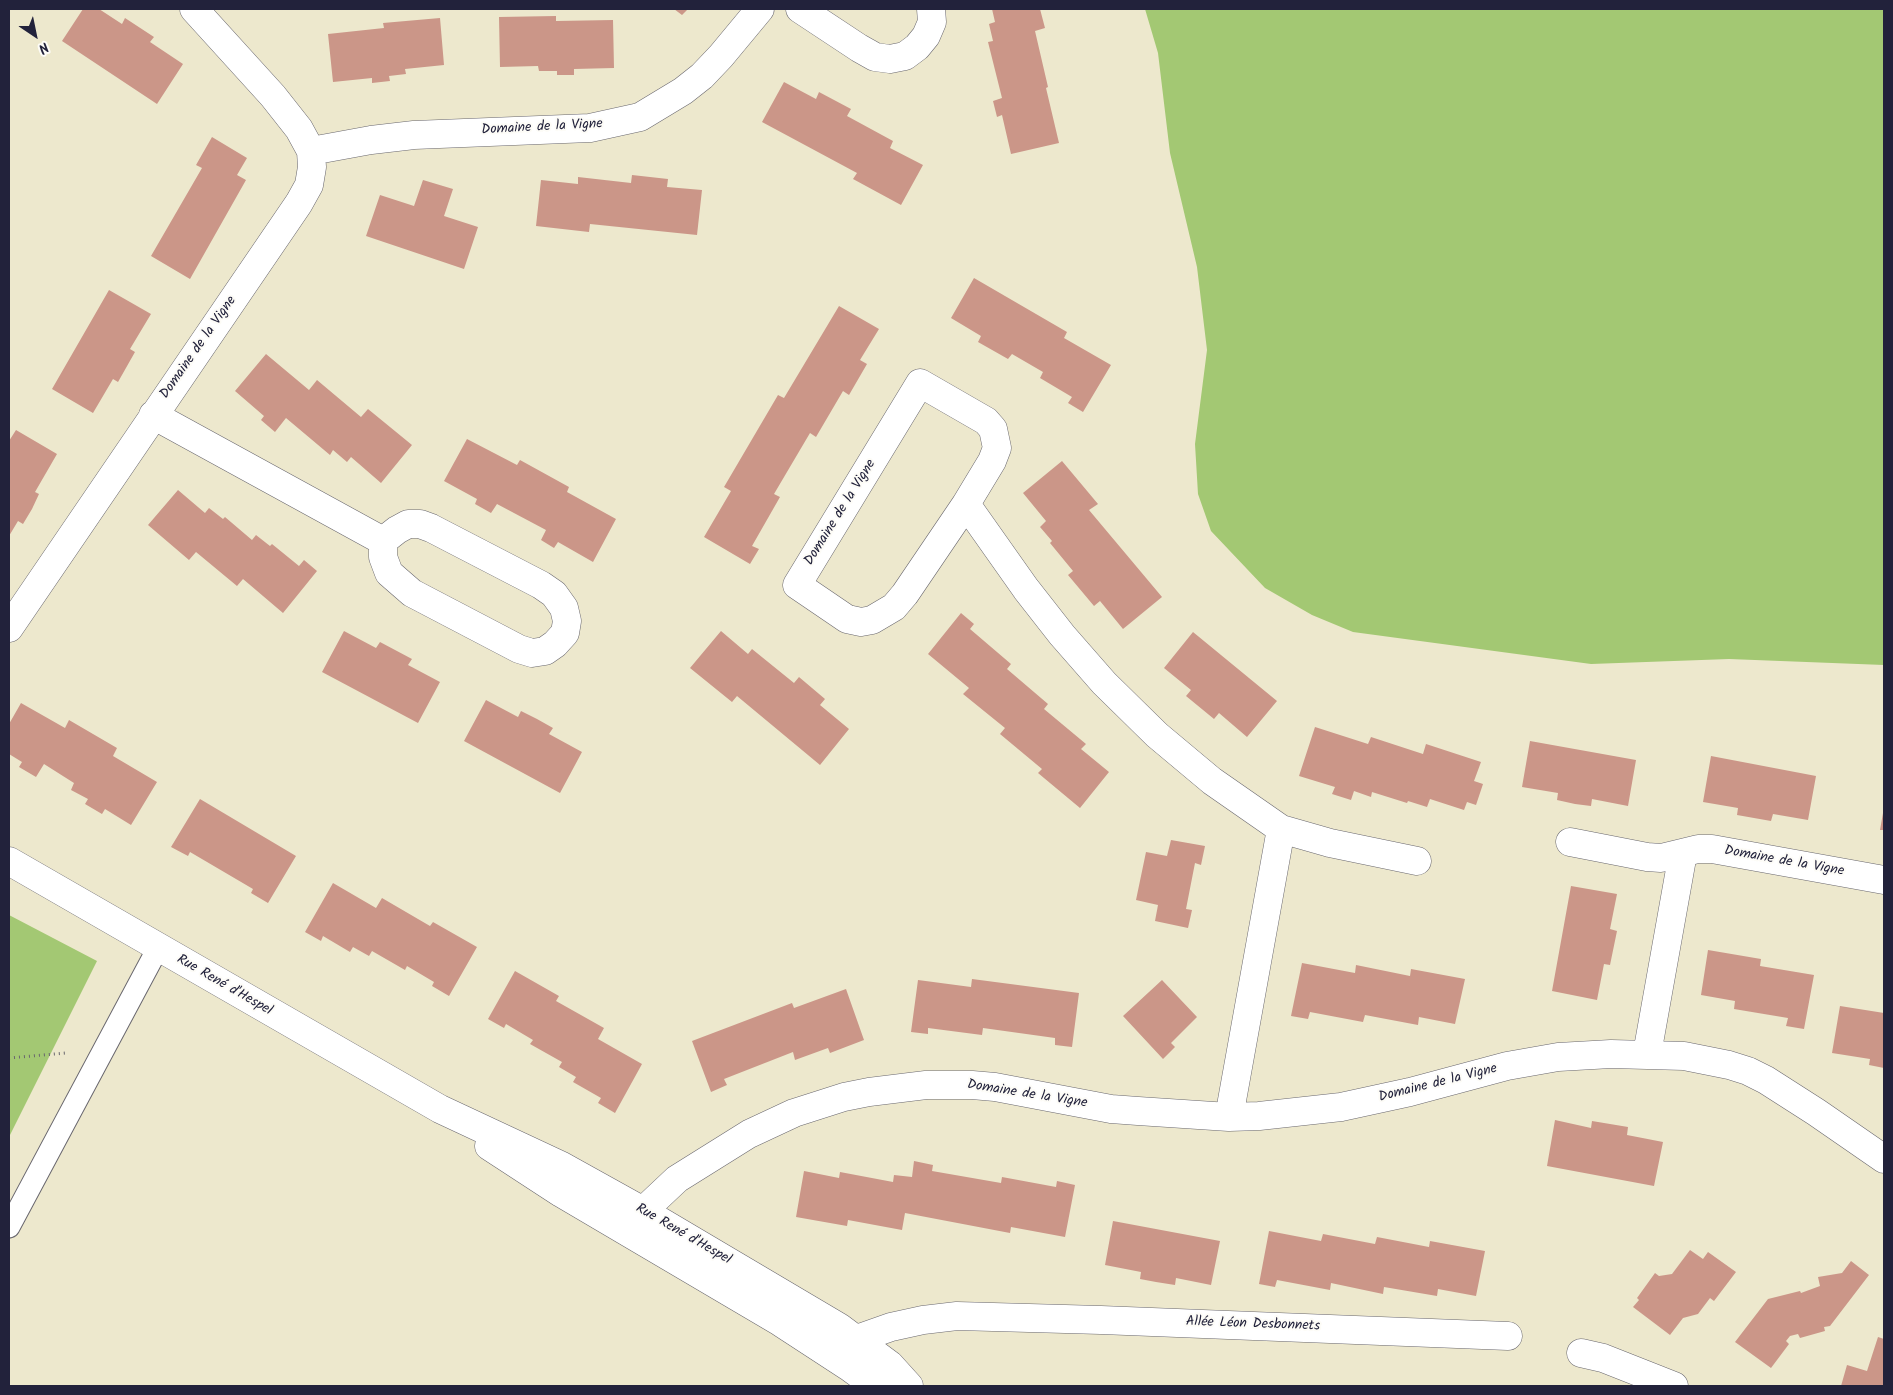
<!DOCTYPE html>
<meta charset="utf-8">
<style>
body{margin:0}
#map{position:relative;width:1893px;height:1395px;overflow:hidden;background:#ede8cd;font-family:Kalam,sans-serif}
canvas{display:block}
.frame{position:absolute;inset:0;border:10px solid #22223b;pointer-events:none}
.north{position:absolute;left:10px;top:10px;width:50px;height:50px;-webkit-text-stroke:4px #fdfcf7;paint-order:stroke;rotate:146deg;font-size:14px;font-weight:700;line-height:20px;text-align:center;color:#22223b}
.north::after{content:'';display:block;margin:auto;width:18px;height:22px;background:#22223b;clip-path:polygon(50% 0,100% 100%,50% 72%,0 100%)}
</style>
<div id="map">
<canvas width="1893" height="1395"></canvas>
<div class="frame"></div>
<div class="north">N</div>
</div>
<script>
const ctx = document.querySelector('canvas').getContext('2d');
ctx.lineJoin = 'round';
function paint(path, color) { ctx.fillStyle = color; ctx.fill(path, 'evenodd'); }
const shape = rows => new Path2D(rows.map(r => 'M' + r).join(''));
function strokePath(path, color, width, dash) { ctx.strokeStyle = color; ctx.lineWidth = width; ctx.lineCap = dash ? 'butt' : 'round'; ctx.setLineDash(dash || []); ctx.stroke(path); }
function write(font, color, halo, rows, align = 'center') {
  ctx.font = font + ' Kalam,sans-serif'; ctx.lineWidth = 4; ctx.setLineDash([]); ctx.textBaseline = 'middle'; ctx.strokeStyle = halo; ctx.fillStyle = color; for (const [text, x, y, turn = 0] of rows) {
    ctx.save(); ctx.translate(x, y); ctx.rotate((+turn || 0) * Math.PI / 180); ctx.textAlign = isNaN(turn) ? turn : align; if (halo) ctx.strokeText(text, 0, 0); ctx.fillText(text, 0, 0); ctx.restore();
  }
}
const green = shape([
 [1145,9,1884,9,1884,665,1729,659,1591,664,1353,632,1312,615,1265,588,1211,531,1198,494,1195,444,1207,350,1197,267,1170,153,1158,53],
 [9,915,97,961,9,1137]
]);
const building = shape([
 [83,9,99,9,122,24,125,18,154,37,150,42,183,64,157,104,62,41],
 [674,9,688,9,682,15],
 [992,9,1040,9,1045,28,1035,31,1048,87,1046,88,1059,143,1011,154,1002,115,997,117,993,101,1002,98,988,42,993,41,989,24,995,22],
 [556,16,556,21,613,20,614,68,574,69,574,75,557,75,557,71,539,71,538,66,500,67,499,17],
 [440,18,444,65,405,69,406,74,389,76,390,81,372,83,372,78,333,82,328,34,384,28,383,23],
 [784,82,816,99,819,92,851,109,847,116,893,141,890,148,923,165,901,205,853,179,857,173,762,122],
 [212,137,247,158,237,175,246,180,190,279,151,256,202,168,196,165],
 [632,175,668,179,667,187,702,190,697,235,590,224,589,232,536,226,541,180,578,184,578,177,631,183],
 [423,180,453,189,444,216,478,227,464,269,366,236,380,195,414,206],
 [974,278,1067,332,1064,338,1111,365,1083,412,1068,403,1072,397,1040,378,1043,372,1012,354,1008,359,978,342,981,336,951,318],
 [109,290,151,314,130,349,135,352,118,382,113,379,93,413,52,389],
 [839,306,879,329,860,360,867,364,849,395,843,391,816,437,810,433,774,494,780,497,752,546,759,549,750,564,704,537,731,491,724,487,778,395,784,398],
 [266,354,309,390,317,380,361,417,368,409,412,445,381,483,351,457,347,462,333,450,330,455,286,418,275,432,261,420,264,416,235,391],
 [16,430,57,454,35,492,39,494,32,509,23,524,18,521,9,536,9,441],
 [467,439,517,465,520,460,569,487,567,492,616,519,593,562,558,542,554,548,541,540,546,530,497,504,491,513,475,504,477,499,444,481],
 [1062,461,1098,504,1089,510,1162,597,1123,629,1100,601,1094,606,1068,575,1073,571,1050,543,1052,541,1040,527,1046,521,1023,493],
 [178,490,205,513,209,508,223,519,225,517,252,540,256,535,270,546,272,544,299,566,304,560,317,571,283,613,243,579,237,586,196,552,189,560,148,525],
 [961,613,974,624,970,629,1011,664,1007,669,1048,704,1044,709,1086,744,1081,749,1109,772,1080,808,1038,773,1042,769,1000,734,1005,728,963,694,969,688,928,654],
 [344,631,376,648,380,642,412,659,408,665,440,682,418,723,322,672],
 [721,631,748,654,752,649,794,683,799,677,825,699,820,705,849,729,820,765,737,696,732,702,690,668],
 [1193,632,1277,701,1247,737,1219,713,1214,719,1186,696,1191,690,1164,668],
 [486,700,518,717,521,711,537,719,553,728,549,734,582,752,560,793,464,741],
 [21,703,65,728,69,720,117,748,113,756,157,782,131,825,105,809,102,814,85,804,88,799,71,790,74,783,44,764,36,777,19,767,22,762,9,754,9,724],
 [1315,727,1368,744,1371,737,1423,754,1426,744,1481,762,1474,781,1483,784,1476,805,1467,802,1464,810,1430,799,1427,807,1408,801,1407,803,1372,792,1371,797,1354,791,1351,800,1332,794,1335,787,1299,776],
 [1530,741,1636,760,1628,806,1592,799,1591,806,1575,804,1557,800,1558,793,1522,787],
 [1711,756,1816,776,1808,820,1773,814,1771,821,1737,815,1738,808,1703,802],
 [200,799,296,856,268,903,251,893,253,889,190,852,188,856,171,847],
 [1883,813,1884,813,1884,830,1880,830],
 [1171,840,1205,846,1201,865,1195,863,1186,909,1192,910,1188,928,1155,921,1158,905,1136,900,1146,852,1167,856],
 [333,883,376,908,382,898,430,926,433,922,477,947,449,996,432,986,434,982,407,966,405,970,372,951,369,956,353,947,350,952,323,936,321,941,305,932],
 [1571,886,1617,894,1610,929,1617,931,1610,965,1604,964,1597,1000,1552,991],
 [1708,950,1761,959,1760,966,1814,975,1804,1029,1786,1026,1788,1018,1734,1009,1735,1001,1701,995],
 [1302,963,1355,973,1356,965,1410,976,1411,969,1465,979,1455,1024,1419,1017,1418,1025,1365,1015,1363,1022,1310,1012,1308,1019,1291,1016],
 [515,971,559,996,556,1001,604,1028,598,1039,642,1064,615,1113,598,1103,601,1098,573,1082,576,1077,559,1067,562,1062,530,1044,533,1040,506,1024,504,1028,488,1019],
 [972,979,1079,993,1072,1047,1055,1045,1055,1038,983,1028,982,1035,928,1028,928,1034,911,1032,918,980,971,987],
 [1162,980,1197,1017,1171,1043,1175,1047,1163,1059,1123,1016],
 [846,989,864,1040,830,1053,828,1048,795,1060,793,1052,724,1079,727,1085,711,1092,692,1041,792,1003,794,1008],
 [1840,1006,1884,1013,1884,1068,1869,1065,1870,1059,1832,1053],
 [1555,1120,1591,1128,1592,1121,1628,1127,1627,1135,1663,1142,1654,1186,1547,1166],
 [914,1161,933,1165,932,1171,1001,1183,1002,1177,1056,1187,1057,1181,1075,1185,1065,1237,1011,1227,1010,1233,905,1213,902,1230,848,1220,847,1226,796,1217,804,1171,839,1178,840,1172,893,1182,894,1175,912,1177],
 [1113,1221,1220,1241,1211,1285,1176,1278,1175,1285,1156,1282,1140,1279,1141,1272,1105,1265],
 [1269,1231,1321,1241,1323,1234,1375,1244,1377,1237,1429,1247,1430,1241,1485,1251,1476,1296,1438,1289,1437,1296,1384,1287,1383,1294,1331,1283,1330,1290,1277,1280,1275,1287,1259,1284],
 [1690,1250,1703,1259,1708,1252,1736,1272,1714,1301,1710,1298,1698,1314,1683,1318,1670,1335,1633,1307,1639,1300,1637,1298,1655,1273,1659,1276,1672,1274],
 [1851,1261,1869,1275,1830,1326,1824,1327,1825,1331,1800,1338,1798,1334,1790,1336,1786,1341,1789,1344,1771,1368,1735,1342,1768,1299,1800,1291,1801,1293,1820,1286,1818,1277,1842,1273],
 [1878,1337,1884,1339,1884,1386,1841,1386,1847,1365,1867,1371]
]);
const path = shape([
 [9,1058,66,1053]
]);
const service = shape([
 [9,1227,158,948]
]);
const minor = shape([
 [800,9,859,48,875,57,890,59,905,56,917,47,926,36,932,22,931,9],
 [311,151,371,140,414,135,590,128,640,117,683,91,702,76,721,56,760,9],
 [153,415,383,541,383,557,389,573,412,593,519,649,532,653,545,651,555,644,565,633,567,621,564,608,554,594,541,585,431,528,420,524,408,524,397,530,383,541],
 [966,504,905,594,894,607,872,620,861,622,847,619,797,585,920,383,986,421,993,429,997,448,992,461,966,504,1026,589,1062,635,1104,683,1157,735,1212,781,1281,829,1330,843,1417,861],
 [9,628,299,203,309,185,312,167,311,151,299,129,273,96,194,9],
 [1570,842,1647,857,1661,858,1698,849,1712,849,1884,880],
 [1647,1054,1683,853],
 [1229,1117,1281,829],
 [632,1232,643,1211,677,1179,749,1134,794,1113,844,1097,869,1092,926,1085,972,1085,995,1087,1111,1109,1138,1111,1229,1117,1259,1116,1341,1107,1410,1092,1507,1066,1558,1057,1611,1054,1684,1056,1729,1065,1748,1071,1766,1080,1816,1112,1884,1159],
 [840,1351,857,1339,891,1327,923,1320,957,1316,1101,1320,1508,1336],
 [1581,1353,1603,1358,1674,1386]
]);
const secondary = shape([
 [9,861,440,1109,562,1166,643,1211,839,1327,890,1365,909,1386],
 [489,1146,561,1193,780,1322,849,1367,875,1386]
]);
const streetNames = [
 ["Domaine de la Vigne",542,128,-3],
 ["Domaine de la Vigne",199,348,-55],
 ["Domaine de la Vigne",841,513,-58],
 ["Domaine de la Vigne",1784,862,10],
 ["Rue René d'Hespel",224,986,30],
 ["Domaine de la Vigne",1438,1084,-14],
 ["Domaine de la Vigne",1027,1095,9],
 ["Rue René d'Hespel",683,1235,30],
 ["Allée Léon Desbonnets",1253,1325,2]
];
paint(green, '#a3c873');
paint(building, '#cb9688');
strokePath(service, '#69676e', 23);
strokePath(minor, '#69676e', 29);
strokePath(secondary, '#69676e', 29);
strokePath(path, '#69676e', 3, [1, 4]);
strokePath(service, '#fff', 21);
strokePath(minor, '#fff', 28);
strokePath(secondary, '#fff', 28);
write('14px', '#22223b', '#fdfcf7', streetNames);
</script>
